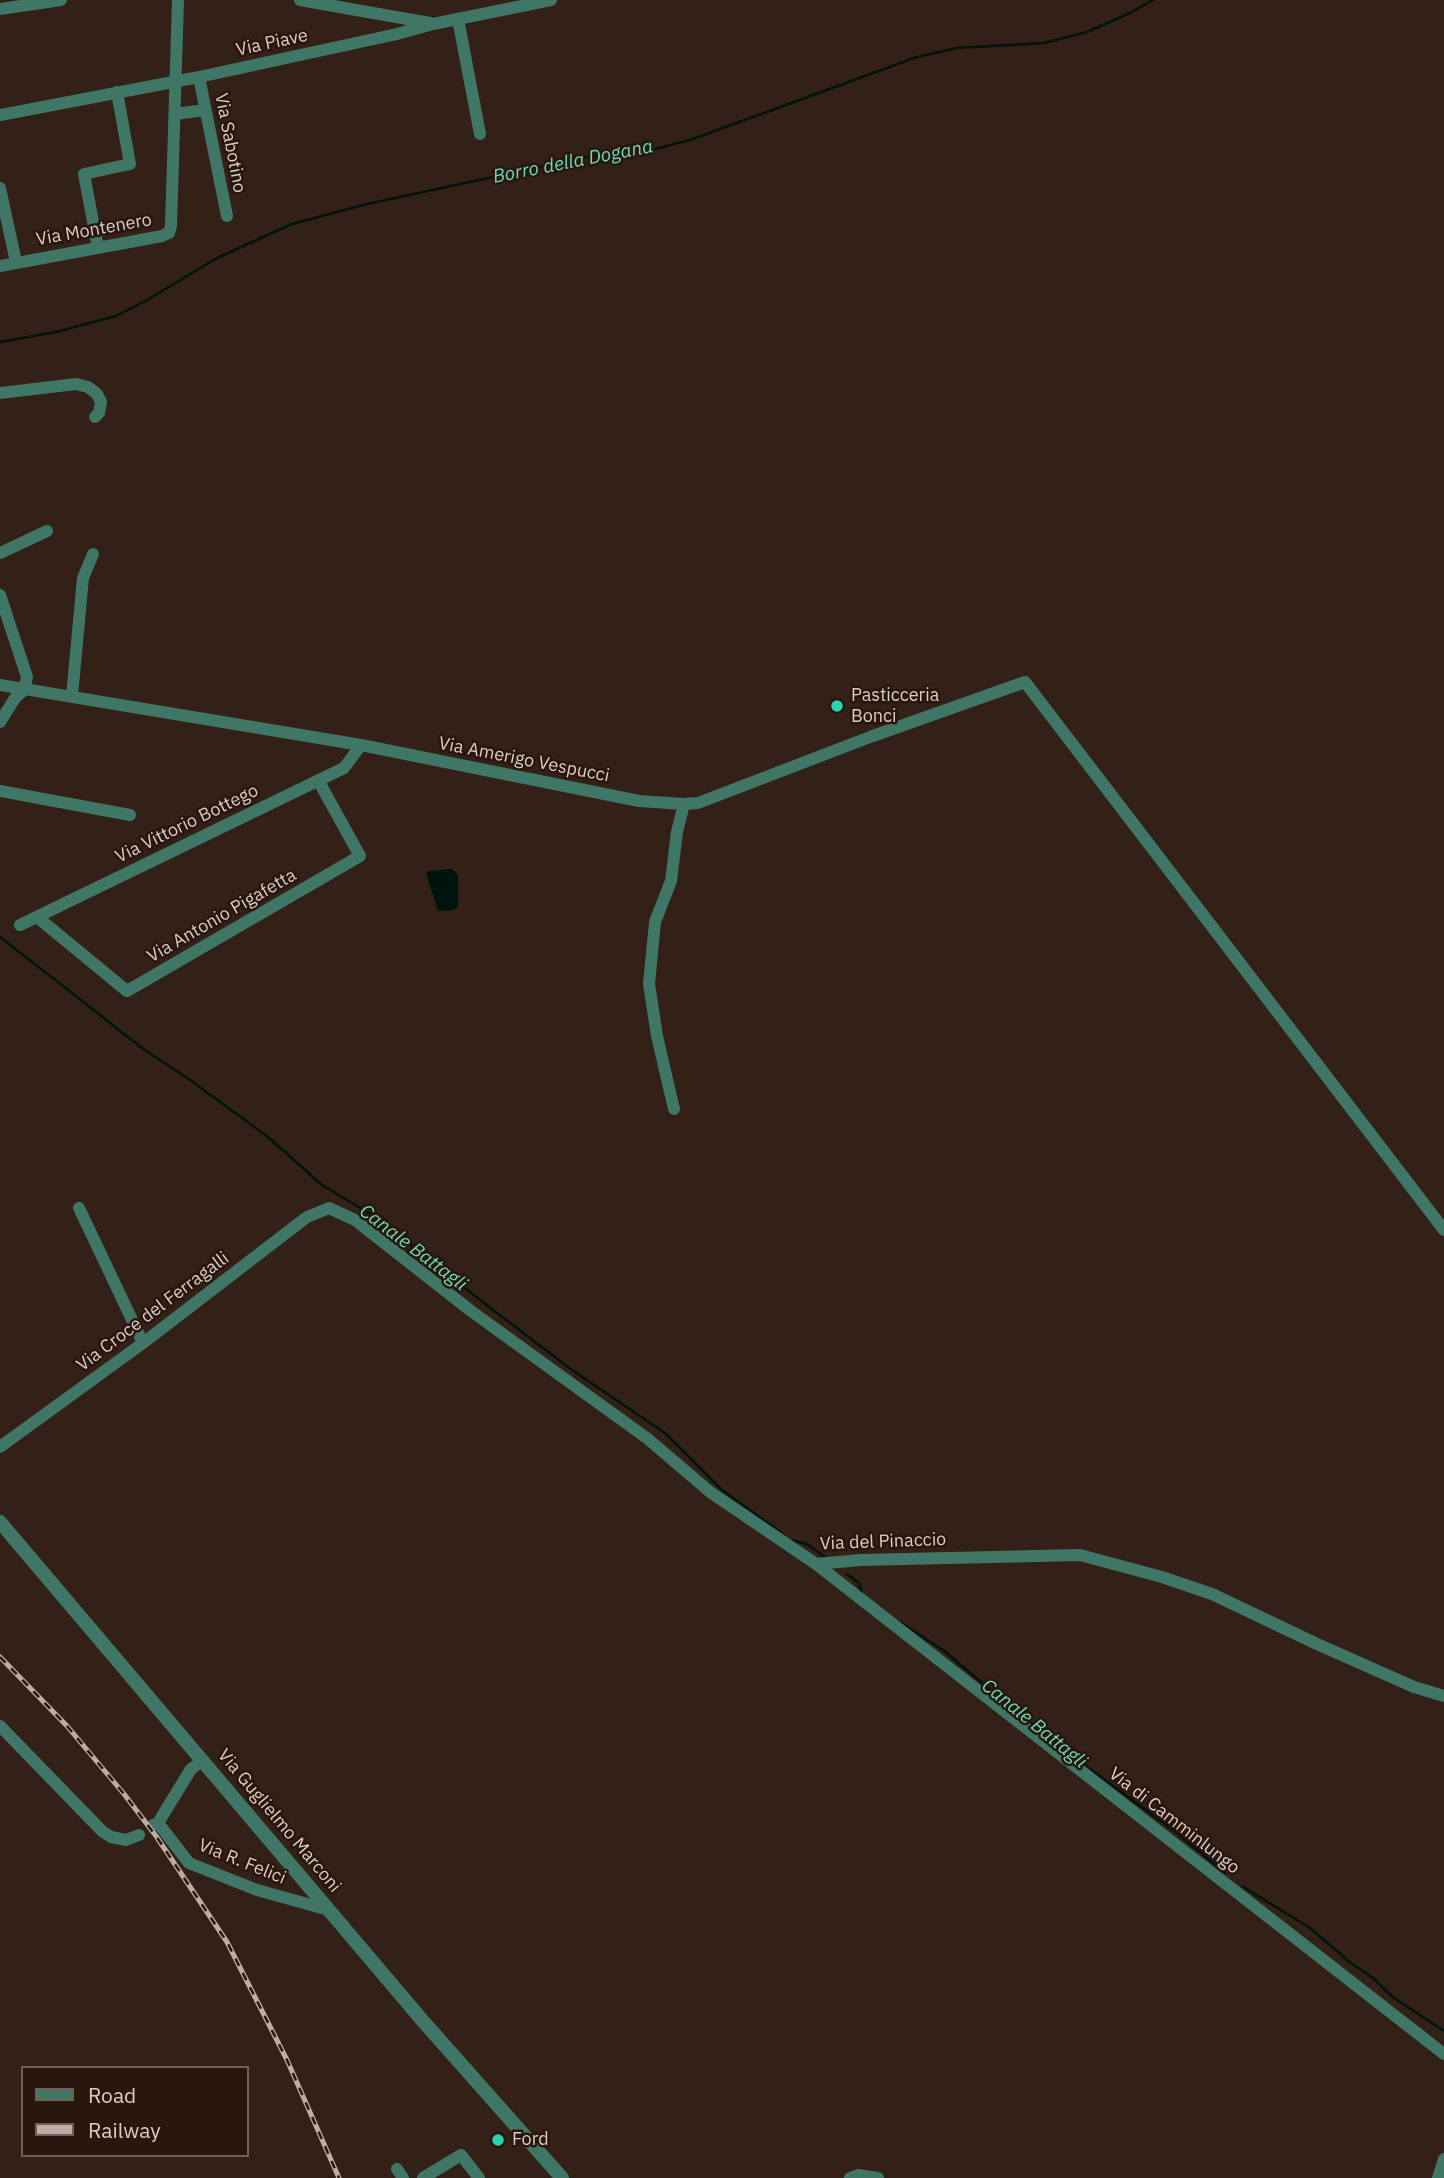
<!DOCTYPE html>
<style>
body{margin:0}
#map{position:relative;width:1444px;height:2178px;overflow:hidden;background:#332016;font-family:"IBM Plex Sans",sans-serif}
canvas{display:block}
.legend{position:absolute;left:21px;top:2066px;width:228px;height:91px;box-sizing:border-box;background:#29160d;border:2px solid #706057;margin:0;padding:9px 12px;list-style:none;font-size:21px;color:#dbcec7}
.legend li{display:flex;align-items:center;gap:14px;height:35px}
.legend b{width:35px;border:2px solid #706057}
</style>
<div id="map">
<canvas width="1444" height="2178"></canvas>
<ul class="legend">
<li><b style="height:9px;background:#3f7665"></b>Road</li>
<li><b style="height:9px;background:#bcaea7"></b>Railway</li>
</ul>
</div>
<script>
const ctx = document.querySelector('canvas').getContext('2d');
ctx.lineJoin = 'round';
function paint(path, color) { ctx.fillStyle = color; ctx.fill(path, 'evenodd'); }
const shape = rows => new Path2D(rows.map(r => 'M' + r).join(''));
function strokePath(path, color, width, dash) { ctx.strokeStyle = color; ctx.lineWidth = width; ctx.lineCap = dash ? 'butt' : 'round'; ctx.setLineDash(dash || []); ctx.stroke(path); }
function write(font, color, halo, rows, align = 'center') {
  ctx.font = font + ' "IBM Plex Sans",sans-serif'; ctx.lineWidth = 5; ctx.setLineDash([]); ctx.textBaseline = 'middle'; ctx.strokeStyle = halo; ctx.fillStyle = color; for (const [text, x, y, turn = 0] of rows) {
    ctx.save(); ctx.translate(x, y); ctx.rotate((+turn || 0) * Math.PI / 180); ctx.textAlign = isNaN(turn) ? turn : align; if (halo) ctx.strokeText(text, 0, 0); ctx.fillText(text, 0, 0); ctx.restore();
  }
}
const water = shape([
 [452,869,458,875,458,906,454,910,438,911,426,873,429,871]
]);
const stream = shape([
 [0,342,56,332,116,316,149,299,217,258,292,224,367,204,591,156,655,149,690,140,917,57,957,48,1044,43,1087,32,1130,13,1153,0],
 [0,937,146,1051,186,1077,268,1137,322,1185,374,1216,489,1307,572,1370,665,1433,722,1490,783,1534],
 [791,1540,807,1544,825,1557],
 [847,1574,859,1583,862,1595],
 [898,1621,943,1650,1031,1724],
 [1061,1748,1176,1832,1225,1873],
 [1242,1886,1310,1928,1351,1963,1373,1978,1394,1998,1444,2031]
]);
const minor = shape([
 [300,0,430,23],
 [0,9,61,0],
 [458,19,480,134],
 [199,77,227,216],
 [175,114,205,110],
 [0,115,199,77,397,34,433,24,551,0],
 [0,188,16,262],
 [98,248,84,174,130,164,117,92],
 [0,266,162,236,169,233,171,226,178,0],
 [0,393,76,384,88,387,97,394,101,402,99,413,95,417],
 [0,553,47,531],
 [0,595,27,677,24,690],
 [0,685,361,745,639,801,684,804,698,803,870,737,1025,682,1444,1230],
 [72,696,83,578,93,554],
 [0,722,15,698,24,690],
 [0,791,130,815],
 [37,917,127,991,360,856,318,780],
 [20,925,344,768,361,745],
 [674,1109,657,1036,649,984,655,922,671,881,677,832,684,804],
 [79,1208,143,1343],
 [0,1447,143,1343,307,1217,329,1208,355,1220,471,1311,648,1439,710,1492,816,1564,861,1560,1080,1555,1162,1577,1212,1594,1317,1644,1414,1687,1444,1696],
 [816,1564,1444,2054],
 [0,1726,102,1831,111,1837,126,1840,139,1835],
 [158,1823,191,1769,202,1761],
 [153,1825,158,1823,189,1863,257,1890,329,1910],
 [397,2169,403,2178],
 [423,2178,461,2155,479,2178],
 [850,2178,858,2175,878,2178],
 [1438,2178,1444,2159]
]);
const tertiary = shape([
 [0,1522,422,2020,562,2178]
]);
const rail = shape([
 [0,1657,67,1726,124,1794,156,1836,227,1942,287,2060,339,2178]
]);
const markers = [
 [837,706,7,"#2ad5ac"],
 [498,2140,7,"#2ad5ac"]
];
const streetNames = [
 ["Via Piave",272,43,-12],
 ["Via Sabotino",230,143,79],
 ["Via Montenero",94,230,-10],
 ["Via Amerigo Vespucci",524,760,11],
 ["Via Vittorio Bottego",187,824,-26],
 ["Via Antonio Pigafetta",222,916,-30],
 ["Via Croce del Ferragalli",153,1312,-37],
 ["Via del Pinaccio",883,1542,-2],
 ["Via Guglielmo Marconi",279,1821,50],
 ["Via di Camminlungo",1174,1821,38],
 ["Via R. Felici",242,1862,22]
];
const poiNames = [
 ["Pasticceria",851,696],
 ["Bonci",851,717],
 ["Ford",512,2140]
];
const waterNames = [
 ["Borro della Dogana",573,162,-11],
 ["Canale Battagli",413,1248,37],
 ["Canale Battagli",1034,1724,39]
];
paint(water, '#00140e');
strokePath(stream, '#00140e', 2.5);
strokePath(minor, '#3f7665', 12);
strokePath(tertiary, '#3f7665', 14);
strokePath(rail, '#bcaea7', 5);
strokePath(rail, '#29160d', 2.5, [8]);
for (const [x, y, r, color] of markers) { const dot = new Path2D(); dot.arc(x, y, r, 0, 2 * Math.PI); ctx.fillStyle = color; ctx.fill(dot); strokePath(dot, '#29160d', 2.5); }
write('18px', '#dbcec7', '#29160d', streetNames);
write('18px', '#dbcec7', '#29160d', poiNames, 'left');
write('italic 19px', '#69dbba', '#29160d', waterNames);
</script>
